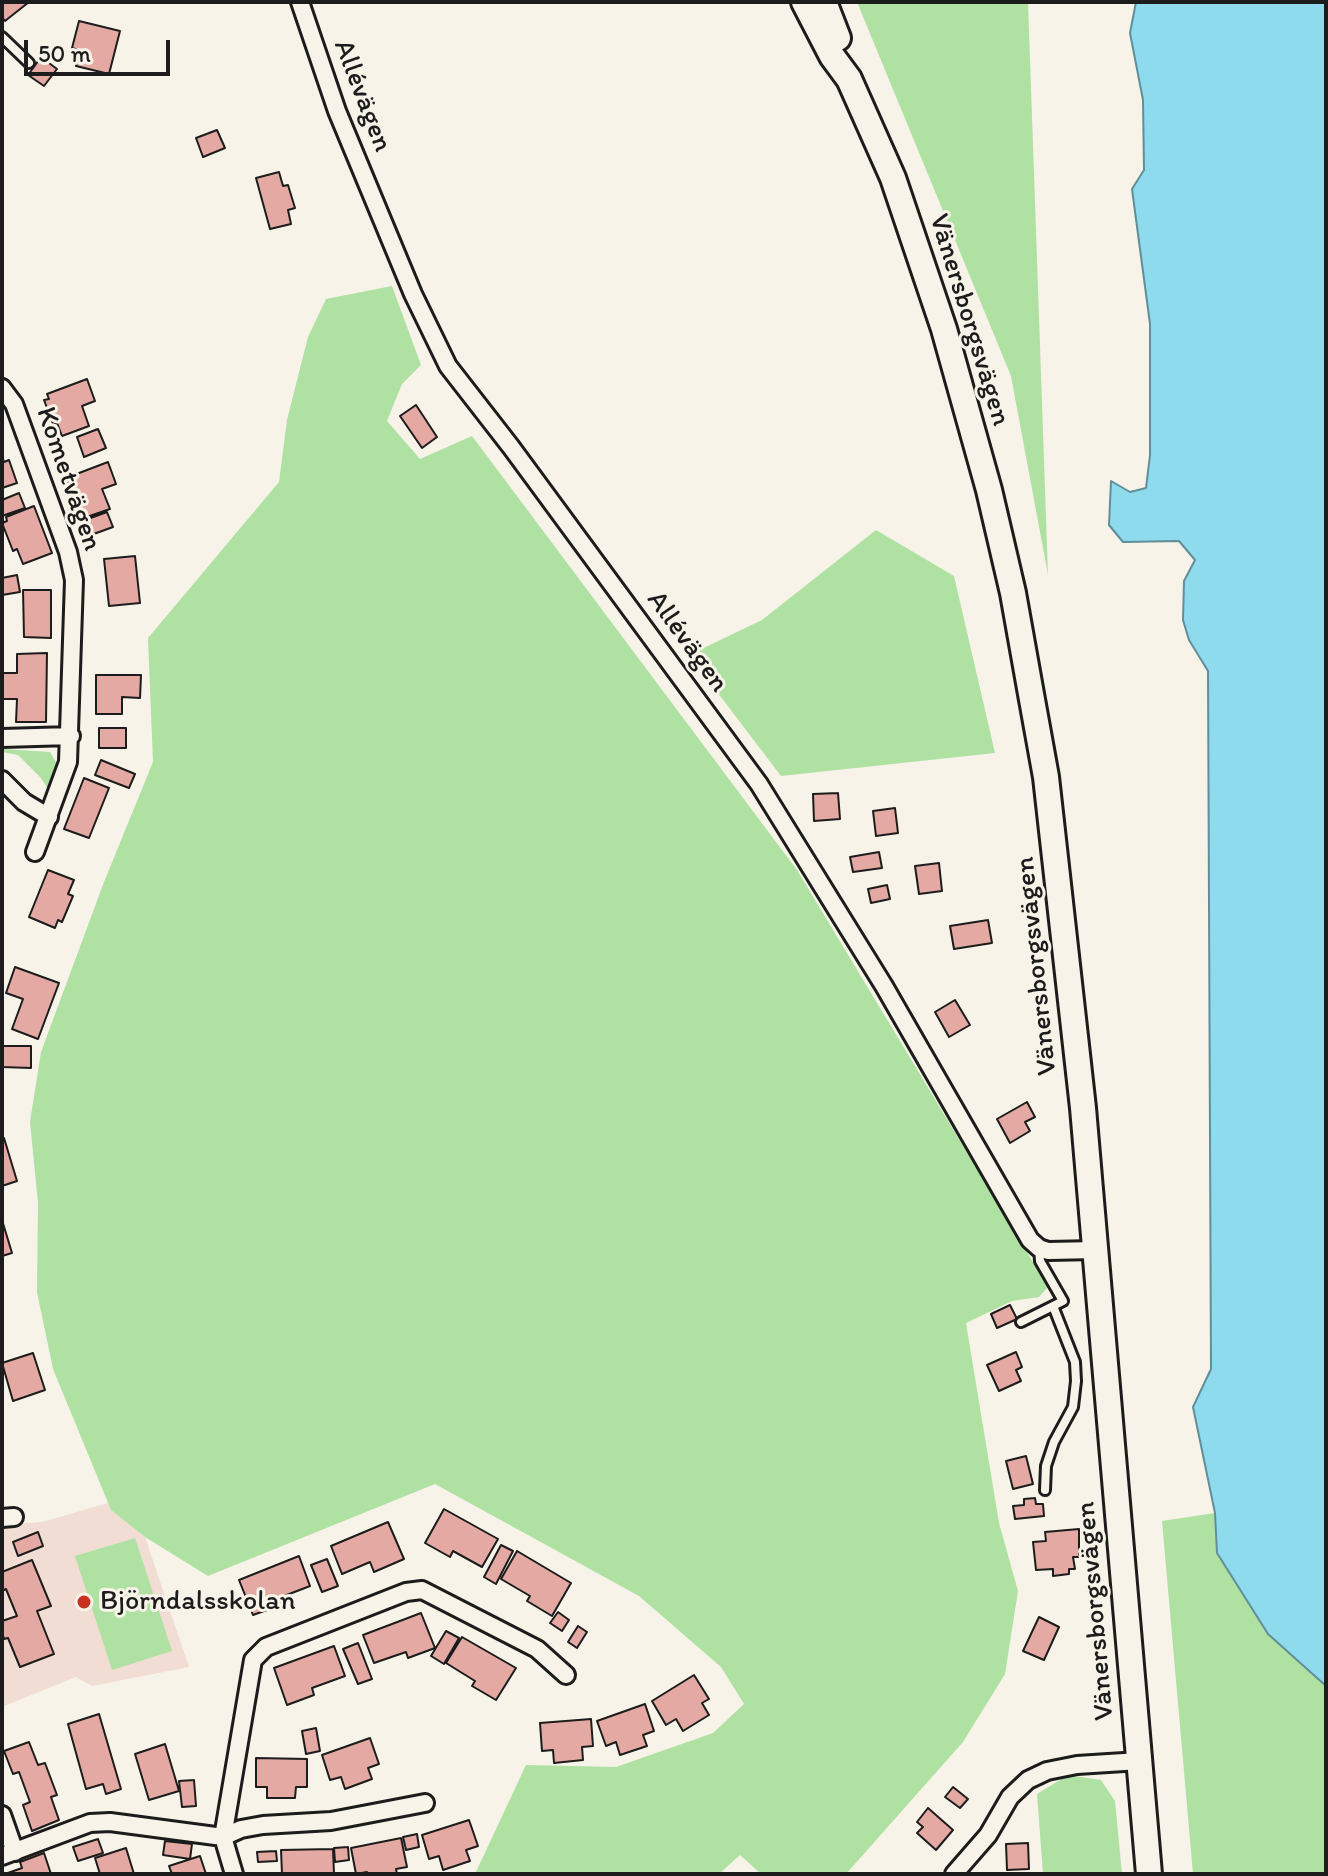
<!DOCTYPE html>
<meta charset="utf-8">
<style>
body{margin:0}
#map{position:relative;width:1328px;height:1876px;overflow:hidden;background:#f7f3e8;font-family:Itim,sans-serif}
canvas{display:block}
.frame{position:absolute;inset:0;border:4px solid #1c1c1c;pointer-events:none}
.scale{position:absolute;left:24px;top:40px;width:146px;height:36px;box-sizing:border-box;border:4px solid #1c1c1c;border-top:0;padding-left:10px;font-size:24px;line-height:28px;white-space:nowrap;color:#1c1c1c;-webkit-text-stroke:6px #f7f3e8;paint-order:stroke}
</style>
<div id="map">
<canvas width="1328" height="1876"></canvas>
<div class="frame"></div>
<div class="scale">50 m</div>
</div>
<script>
const ctx = document.querySelector('canvas').getContext('2d');
ctx.lineJoin = 'round';
function paint(path, color) { ctx.fillStyle = color; ctx.fill(path, 'evenodd'); }
const shape = rows => new Path2D(rows.map(r => 'M' + r).join(''));
function strokePath(path, color, width, dash) { ctx.strokeStyle = color; ctx.lineWidth = width; ctx.lineCap = dash ? 'butt' : 'round'; ctx.setLineDash(dash || []); ctx.stroke(path); }
function write(font, color, halo, rows, align = 'center') {
  ctx.font = font + ' Itim,sans-serif'; ctx.lineWidth = 6; ctx.setLineDash([]); ctx.textBaseline = 'middle'; ctx.strokeStyle = halo; ctx.fillStyle = color; for (const [text, x, y, turn = 0] of rows) {
    ctx.save(); ctx.translate(x, y); ctx.rotate((+turn || 0) * Math.PI / 180); ctx.textAlign = isNaN(turn) ? turn : align; if (halo) ctx.strokeText(text, 0, 0); ctx.fillText(text, 0, 0); ctx.restore();
  }
}
const built = shape([
 [108,1503,111,1510,145,1537,189,1667,92,1686,76,1677,2,1707,2,1525,42,1522]
]);
const green = shape([
 [857,2,1028,2,1048,575,1011,376],
 [392,286,421,365,402,384,387,421,420,459,472,436,797,870,1048,1287,1039,1297,1012,1301,966,1323,999,1523,1018,1591,1005,1674,963,1742,846,1874,761,1874,740,1855,719,1874,475,1874,526,1765,616,1767,713,1733,744,1704,721,1667,639,1596,435,1484,208,1576,145,1537,111,1510,53,1369,37,1292,38,1203,30,1122,41,1052,104,882,153,762,148,638,279,482,287,420,308,337,326,299],
 [876,530,954,576,995,753,781,776,689,655,762,620],
 [4,749,50,752,57,764,49,791,41,778,18,755,2,752],
 [1215,1513,1217,1553,1268,1634,1326,1686,1326,1874,1193,1874,1162,1521],
 [135,1538,172,1651,112,1670,75,1556],
 [1068,1775,1101,1780,1115,1801,1122,1874,1043,1874,1037,1794]
]);
const water = shape([
 [1136,2,1326,2,1326,1686,1268,1634,1217,1553,1215,1513,1193,1407,1211,1369,1208,671,1189,640,1183,620,1184,581,1195,560,1179,541,1123,542,1109,525,1111,481,1130,492,1146,488,1150,455,1150,324,1132,189,1144,170,1143,100,1130,33,1136,2]
]);
const building = shape([
 [2,2,29,2,5,21,2,17,2,2],
 [79,21,120,31,109,74,76,66,79,50,72,48,79,21],
 [41,57,57,69,44,86,28,75,41,57],
 [217,130,225,148,203,157,196,138,217,130],
 [279,172,283,186,288,185,295,208,288,210,291,224,270,229,256,178,279,172],
 [87,379,95,401,82,406,89,426,62,436,57,423,53,424,44,400,49,399,47,394,87,379],
 [416,405,437,437,422,448,400,416,416,405],
 [98,429,106,448,84,457,77,437,98,429],
 [2,456,4,462,9,460,17,483,2,488,2,456],
 [108,462,116,484,102,489,110,509,81,519,66,478,108,462],
 [19,493,25,508,2,516,2,500,19,493],
 [34,506,52,553,23,564,17,549,13,551,2,523,7,521,6,517,34,506],
 [107,512,113,527,91,535,85,520,107,512],
 [135,556,140,603,109,606,104,559,135,556],
 [17,575,20,592,2,595,2,578,17,575],
 [23,590,51,590,51,638,24,637,23,590],
 [47,653,46,722,16,722,17,699,2,699,2,673,17,673,17,654,47,653],
 [96,675,141,675,140,698,122,697,122,714,96,714,96,675],
 [99,728,126,728,126,748,99,748,99,728],
 [101,760,135,774,129,788,95,775,101,760],
 [84,778,109,788,89,838,64,829,84,778],
 [838,793,840,819,814,821,813,794,838,793],
 [895,808,898,833,876,836,873,811,895,808],
 [879,852,882,868,853,872,850,857,879,852],
 [939,863,942,891,919,894,915,866,939,863],
 [48,870,74,880,68,894,73,896,62,922,58,920,55,928,29,917,48,870],
 [887,885,890,899,871,903,868,889,887,885],
 [988,920,992,943,954,949,950,926,988,920],
 [15,967,59,983,38,1039,12,1029,23,999,6,993,15,967],
 [955,1000,970,1025,949,1037,935,1012,955,1000],
 [2,1046,31,1046,31,1068,2,1067,2,1046],
 [1027,1102,1035,1117,1025,1122,1030,1131,1010,1143,997,1119,1027,1102],
 [4,1138,17,1181,2,1186,2,1139,4,1138],
 [2,1220,12,1253,2,1256,2,1220],
 [1010,1305,1017,1319,997,1328,991,1314,1010,1305],
 [1016,1352,1022,1367,1016,1370,1021,1381,999,1391,987,1365,1016,1352],
 [33,1353,45,1390,13,1401,2,1363,33,1353],
 [1026,1456,1033,1484,1013,1489,1006,1461,1026,1456],
 [1035,1498,1036,1504,1043,1504,1044,1516,1015,1519,1013,1506,1024,1505,1024,1499,1035,1498],
 [444,1509,498,1539,482,1567,453,1551,450,1557,425,1543,444,1509],
 [388,1522,404,1559,374,1572,370,1562,342,1574,331,1546,388,1522],
 [1079,1529,1079,1557,1073,1557,1075,1569,1069,1569,1069,1574,1053,1576,1053,1569,1036,1570,1033,1542,1046,1541,1045,1532,1079,1529],
 [38,1532,43,1546,18,1556,13,1542,38,1532],
 [501,1545,513,1551,496,1584,484,1577,501,1545],
 [517,1551,571,1583,552,1616,527,1601,530,1596,501,1579,517,1551],
 [299,1556,310,1586,279,1598,281,1605,253,1615,239,1580,299,1556],
 [327,1559,338,1586,322,1592,311,1565,327,1559],
 [32,1560,51,1606,37,1611,54,1654,20,1667,8,1638,4,1639,2,1632,2,1621,17,1616,6,1589,2,1591,2,1572,32,1560],
 [558,1612,569,1620,562,1631,550,1623,558,1612],
 [421,1613,435,1648,408,1658,406,1652,374,1663,363,1635,421,1613],
 [1039,1617,1059,1627,1044,1660,1023,1651,1039,1617],
 [578,1626,587,1632,577,1648,568,1642,578,1626],
 [446,1631,459,1638,444,1664,431,1656,446,1631],
 [462,1637,516,1668,496,1700,472,1686,475,1681,446,1663,462,1637],
 [358,1643,372,1679,358,1684,343,1649,358,1643],
 [334,1646,345,1676,312,1688,314,1695,287,1705,274,1668,334,1646],
 [694,1675,709,1699,702,1703,709,1715,683,1731,676,1719,666,1725,652,1701,694,1675],
 [645,1704,654,1731,643,1735,647,1746,620,1755,616,1742,606,1746,597,1721,645,1704],
 [99,1714,121,1789,106,1794,103,1784,86,1789,68,1724,99,1714],
 [591,1719,593,1746,582,1747,583,1760,554,1763,553,1750,542,1751,540,1723,591,1719],
 [316,1728,320,1751,306,1754,302,1731,316,1728],
 [370,1738,379,1764,368,1768,372,1779,345,1789,341,1777,330,1780,322,1755,370,1738],
 [29,1742,38,1765,45,1763,57,1795,51,1797,59,1820,32,1831,23,1805,30,1802,19,1772,13,1774,4,1751,29,1742],
 [165,1744,179,1791,149,1800,135,1754,165,1744],
 [256,1758,307,1759,307,1787,296,1787,295,1798,267,1798,267,1787,256,1787,256,1758],
 [194,1780,196,1806,182,1807,179,1781,194,1780],
 [953,1787,968,1799,960,1808,945,1797,953,1787],
 [928,1808,953,1830,936,1850,917,1833,923,1827,917,1822,928,1808],
 [469,1820,478,1846,466,1850,470,1861,443,1870,439,1856,429,1859,422,1835,469,1820],
 [417,1834,419,1847,406,1850,403,1837,417,1834],
 [401,1838,407,1867,396,1869,397,1874,367,1874,367,1872,356,1874,351,1848,401,1838],
 [98,1839,103,1853,78,1861,73,1847,98,1839],
 [165,1841,192,1844,190,1859,163,1855,165,1841],
 [1028,1843,1029,1869,1007,1870,1006,1844,1028,1843],
 [348,1847,349,1860,335,1862,334,1848,348,1847],
 [126,1848,134,1874,100,1874,95,1858,126,1848],
 [333,1849,334,1874,282,1874,281,1850,333,1849],
 [276,1851,277,1861,258,1862,257,1852,276,1851],
 [44,1853,51,1874,5,1874,22,1868,20,1862,44,1853],
 [200,1856,206,1874,172,1874,169,1866,200,1856]
]);
const lane = shape([
 [2,37,29,63],
 [1021,1322,1063,1301,1040,1261,1039,1248],
 [1045,1490,1046,1466,1054,1442,1073,1407,1076,1381,1075,1362,1053,1306]
]);
const street = shape([
 [300,2,337,111,413,294,448,366,511,447,759,784,884,986,1030,1240,1039,1248,1048,1251,1096,1250],
 [2,388,14,404,68,552,74,580,68,762,35,852],
 [2,738,71,736],
 [2,780,24,802,49,817],
 [2,1518,14,1517],
 [2,1815,15,1852],
 [2,1856,90,1823,110,1822,223,1837,241,1829,263,1825,331,1821,425,1803],
 [234,1874,223,1837,253,1660,266,1647,406,1592,422,1590,537,1649,566,1675],
 [954,1874,988,1835,1010,1797,1028,1780,1047,1771,1077,1765,1140,1761]
]);
const secondary = shape([
 [804,2,832,56,849,79,893,178,944,329,989,490,1013,593,1031,694,1046,777,1083,1108,1149,1874],
 [824,2,838,38]
]);
const markers = [
 [84,1602,8,"#c8321e"]
];
const streetNames = [
 ["Allévägen",362,96,69],
 ["Vänersborgsvägen",969,320,73],
 ["Kometvägen",68,479,71],
 ["Allévägen",687,642,54],
 ["Vänersborgsvägen",1037,966,-96],
 ["Vänersborgsvägen",1096,1611,-95]
];
const poiNames = [
 ["Björndalsskolan",100,1602]
];
paint(built, '#f1ddd3');
paint(green, '#afe1a2');
paint(water, '#8edbee');
strokePath(water, '#608f9a', 2);
paint(building, '#e3a9a2');
strokePath(building, '#1c1c1c', 2);
strokePath(lane, '#1c1c1c', 14);
strokePath(street, '#1c1c1c', 22);
strokePath(secondary, '#1c1c1c', 30);
strokePath(lane, '#f7f3e8', 8);
strokePath(street, '#f7f3e8', 16);
strokePath(secondary, '#f7f3e8', 24);
for (const [x, y, r, color] of markers) { const dot = new Path2D(); dot.arc(x, y, r, 0, 2 * Math.PI); ctx.fillStyle = color; ctx.fill(dot); strokePath(dot, '#f7f3e8', 3); }
write('28px', '#1c1c1c', '#f7f3e8', streetNames);
write('28px', '#1c1c1c', '#f7f3e8', poiNames, 'left');
</script>
